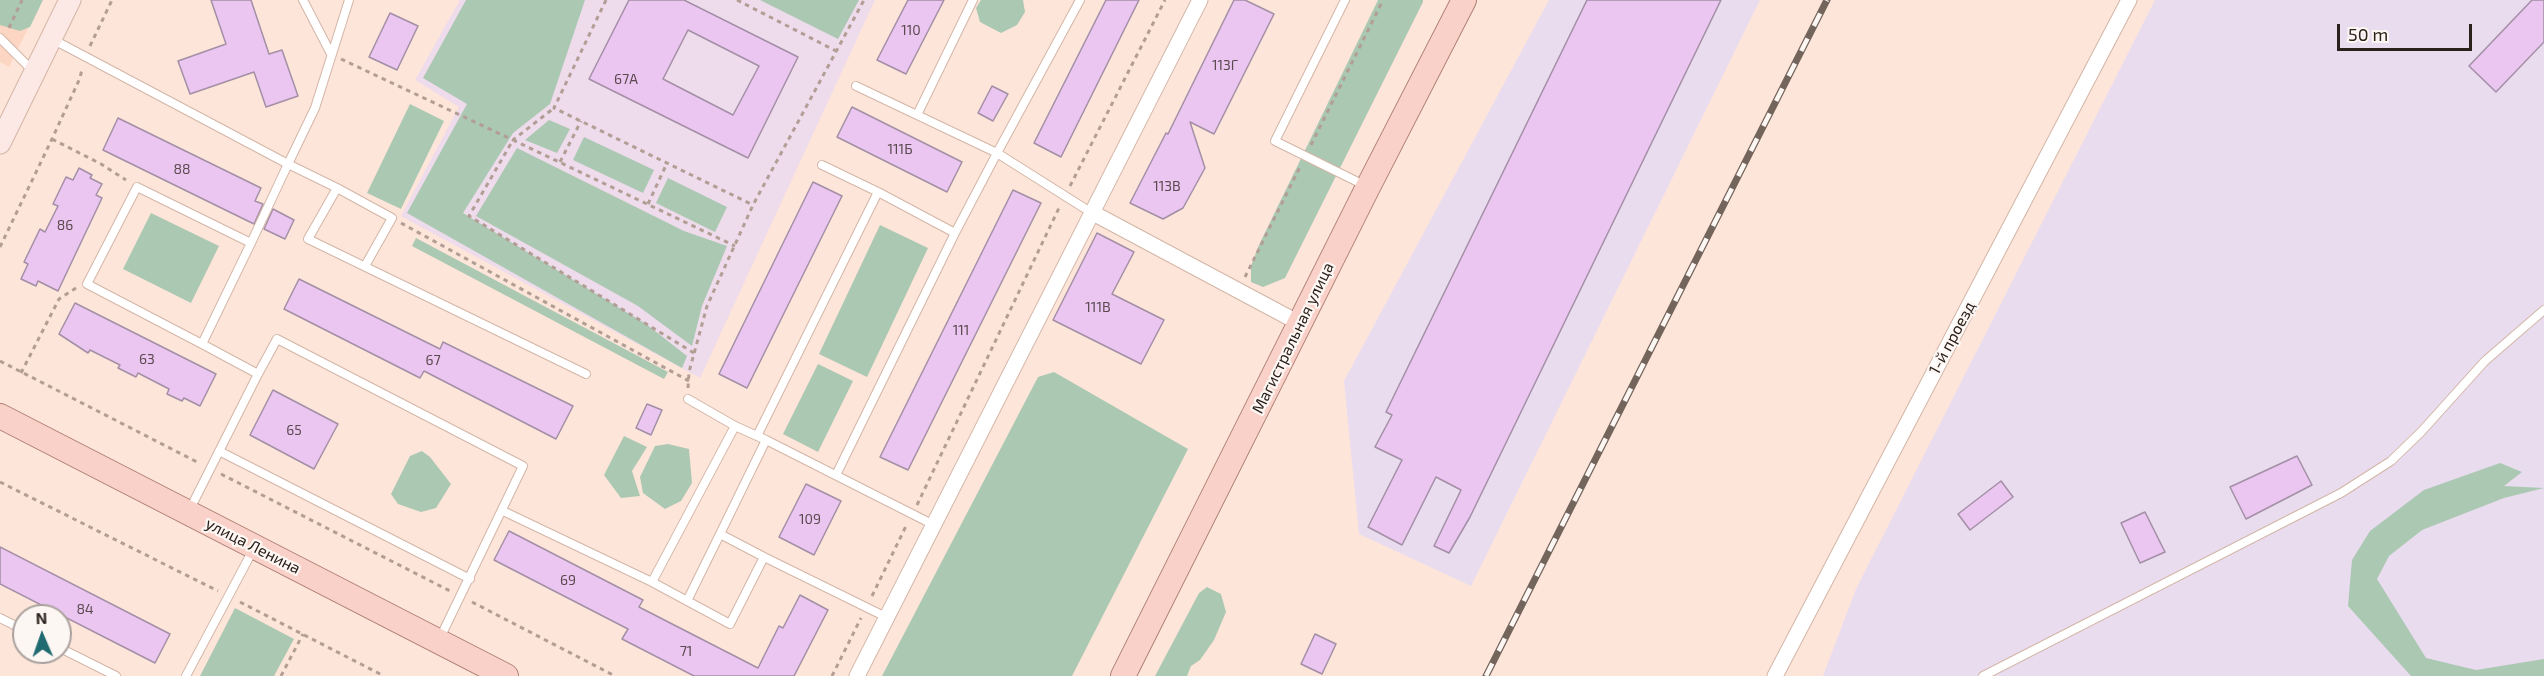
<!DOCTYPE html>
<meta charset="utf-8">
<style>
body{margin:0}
#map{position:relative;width:2544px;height:676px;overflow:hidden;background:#fee5d9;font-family:"Exo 2",sans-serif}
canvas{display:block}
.north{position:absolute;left:12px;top:604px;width:60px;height:60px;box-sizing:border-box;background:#fdf7f4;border:2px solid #a9a19d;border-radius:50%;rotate:358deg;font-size:16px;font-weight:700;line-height:24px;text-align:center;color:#2b201a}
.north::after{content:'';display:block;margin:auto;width:21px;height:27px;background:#206b72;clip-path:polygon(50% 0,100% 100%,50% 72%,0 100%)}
.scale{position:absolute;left:2337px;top:24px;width:135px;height:27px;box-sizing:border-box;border:3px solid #2b201a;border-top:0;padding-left:8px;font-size:18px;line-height:21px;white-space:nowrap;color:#2b201a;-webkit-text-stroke:4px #fdf7f4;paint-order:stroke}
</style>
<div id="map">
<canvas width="2544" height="676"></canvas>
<div class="north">N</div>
<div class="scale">50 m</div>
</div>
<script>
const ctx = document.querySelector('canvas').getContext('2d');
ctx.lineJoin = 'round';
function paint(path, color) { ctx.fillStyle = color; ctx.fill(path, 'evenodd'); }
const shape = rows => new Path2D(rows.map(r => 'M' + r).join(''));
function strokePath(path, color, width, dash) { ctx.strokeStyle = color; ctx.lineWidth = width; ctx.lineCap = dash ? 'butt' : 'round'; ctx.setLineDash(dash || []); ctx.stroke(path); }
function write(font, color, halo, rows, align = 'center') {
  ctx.font = font + ' "Exo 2",sans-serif'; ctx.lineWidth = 4.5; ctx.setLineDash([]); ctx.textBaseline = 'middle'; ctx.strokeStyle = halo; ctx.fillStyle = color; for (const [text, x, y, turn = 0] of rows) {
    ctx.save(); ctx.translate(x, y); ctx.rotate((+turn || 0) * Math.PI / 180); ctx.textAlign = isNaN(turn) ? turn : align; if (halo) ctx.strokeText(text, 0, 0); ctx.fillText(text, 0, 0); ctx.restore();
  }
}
const built = shape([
 [0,0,42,0,9,67,0,62]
]);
const industrial = shape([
 [1549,0,1760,0,1471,586,1359,534,1344,381],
 [2155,0,2544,0,2544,676,1823,676,1856,589]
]);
const education = shape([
 [460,0,875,0,700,378,401,216,459,107,415,80]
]);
const green = shape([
 [0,0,43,0,30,27,20,31,0,25],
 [466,0,585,0,550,104,513,133,463,213,646,324,687,356,682,368,407,213,467,104,423,78],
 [760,0,859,0,838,39],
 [981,0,1023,0,1025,12,1017,25,1001,33,980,22,976,8],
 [1378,0,1423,0,1423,2,1285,278,1263,287,1251,282,1251,266,1258,247],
 [410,104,444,121,401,209,367,193],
 [549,120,570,129,557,153,525,140],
 [584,137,654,170,643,193,573,160],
 [517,148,684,231,727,246,702,306,692,346,638,306,476,216],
 [668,178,727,207,715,232,656,203],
 [151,213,219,246,191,303,123,269],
 [880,225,928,248,867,377,819,354],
 [416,238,668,372,664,379,412,246],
 [818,364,853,381,818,452,783,434],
 [1054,372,1188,449,1072,676,882,676,1038,377],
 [624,436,647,447,632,471,640,496,621,498,604,475],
 [668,444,689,449,692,483,681,501,665,509,643,493,640,477,655,446],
 [422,451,430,457,451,484,436,508,421,512,398,504,391,494,410,456],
 [2500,463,2522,472,2504,486,2544,488,2504,498,2422,530,2389,556,2377,579,2426,658,2476,670,2544,659,2544,676,2411,676,2348,606,2352,560,2370,531,2424,490],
 [1207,587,1221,594,1226,612,1214,640,1200,660,1191,666,1187,676,1155,676,1199,593],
 [235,608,294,639,274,676,200,676]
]);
const building = shape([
 [211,0,251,0,269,54,282,50,298,96,266,107,254,72,190,94,178,61,226,44,211,0],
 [629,0,684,0,798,57,748,158,589,79,629,0],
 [688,30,759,66,733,115,663,79,688,30],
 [908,0,944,0,906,74,877,60,908,0],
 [1106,0,1139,0,1061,157,1034,143,1106,0],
 [1234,0,1245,0,1274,14,1214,134,1190,122,1205,168,1183,208,1163,219,1130,203,1166,133,1168,134,1234,0],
 [1587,0,1721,0,1470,517,1449,553,1434,546,1461,490,1436,477,1402,545,1368,527,1402,460,1375,447,1392,415,1386,412,1587,0],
 [2532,0,2544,0,2544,42,2496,92,2469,66,2532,0],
 [390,13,418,26,397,70,369,57,390,13],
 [992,86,1008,94,993,121,978,113,992,86],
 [852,107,962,162,947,192,837,137,852,107],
 [118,118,261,188,255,201,263,204,254,224,103,150,118,118],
 [79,168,92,175,90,178,102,184,96,195,102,198,58,291,38,281,36,286,21,279,28,264,24,262,40,229,45,232,58,206,53,204,66,177,73,180,79,168],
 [813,182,842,196,747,388,719,374,813,182],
 [1013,190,1041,203,908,470,880,457,1013,190],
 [273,209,294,220,285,239,264,229,273,209],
 [1097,233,1134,252,1112,294,1164,320,1141,364,1053,320,1097,233],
 [299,279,440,349,443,342,573,406,556,439,424,371,420,378,284,309,299,279],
 [75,303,216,374,200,406,184,398,182,401,167,394,169,389,138,373,136,377,118,368,120,365,90,350,88,353,59,334,75,303],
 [273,390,338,424,314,469,250,435,273,390],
 [647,404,662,410,651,435,636,428,647,404],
 [2297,456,2312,485,2246,519,2230,487,2297,456],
 [2001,481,2013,497,1970,530,1958,514,2001,481],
 [806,484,841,501,814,555,779,537,806,484],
 [2145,512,2165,552,2140,563,2121,523,2145,512],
 [509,531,643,600,639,607,758,668,779,626,783,628,800,595,828,610,794,676,694,676,622,639,628,629,494,560,509,531],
 [0,547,170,634,155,663,0,584,0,547],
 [1315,634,1336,644,1322,674,1301,664,1315,634]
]);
const path = shape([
 [606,0,554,108,753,205],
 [737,0,838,52],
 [9,28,22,0],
 [90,46,112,0],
 [341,59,513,140,554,108],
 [52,139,101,164,126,180],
 [1311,145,1383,0],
 [560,162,581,121],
 [1070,186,1165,0],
 [648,204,667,163],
 [401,223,689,381],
 [0,247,52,139,80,78,82,69],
 [1245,277,1300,167],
 [694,353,469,216,513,140,735,246],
 [0,361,199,463],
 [21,373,59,299,76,288],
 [688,388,689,372,707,306,753,205,864,0],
 [221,474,450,591],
 [0,482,218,591],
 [917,505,1059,208],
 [872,596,907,524],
 [240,602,384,676],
 [472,602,615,676],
 [281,676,303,634],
 [832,676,861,618]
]);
const lane = shape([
 [303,0,331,54],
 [349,0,315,108,288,164,337,188,308,239,586,374],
 [1345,0,1275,141,1366,186],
 [0,38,33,71],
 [52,39,288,164,251,243,202,344,87,284,137,187,251,243],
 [856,86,997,153,1080,0],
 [917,115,973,0],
 [822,165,878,192],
 [337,188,392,218,365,266],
 [955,233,997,153,1092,213],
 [258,374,277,339,523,466,440,638],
 [688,399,735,426,766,440,720,534],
 [757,436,878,192,955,233,836,475],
 [766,440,934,525],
 [219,451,470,579],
 [189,511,258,374,202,344],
 [503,511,652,582,730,624,764,557,886,617],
 [652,582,735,426],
 [687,601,720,534,764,557],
 [0,618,24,630],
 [60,648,116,676],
 [186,676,253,550],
 [1983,676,2341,493,2391,461,2421,432,2485,361,2544,310]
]);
const street = shape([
 [1093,213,1301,324],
 [857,676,1200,0],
 [1775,676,2129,0]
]);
const secondary = shape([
 [0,143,70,0]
]);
const primary = shape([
 [0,416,506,676],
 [1123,676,1368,187,1464,0]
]);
const rail = shape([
 [1486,676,1827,0]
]);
const numberNames = [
 ["110",911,30],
 ["113Г",1225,65],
 ["67А",626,79],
 ["111Б",900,149],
 ["88",182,169],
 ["113В",1167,186],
 ["86",65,225],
 ["111В",1098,307],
 ["111",961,330],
 ["63",147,359],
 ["67",433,360],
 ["65",294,430],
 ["109",810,519],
 ["69",568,580],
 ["84",85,609],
 ["71",686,651]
];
const streetNames = [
 ["Магистральная улица",1293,338,-64],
 ["1-й проезд",1952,338,-62],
 ["улица Ленина",253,546,27]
];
paint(built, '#fcd6c3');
paint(industrial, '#e9dcef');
paint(education, '#eedbeb');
paint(green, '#abc8b2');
paint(building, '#ebc6f0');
strokePath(building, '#a38fa6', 1.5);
strokePath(lane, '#d3b5a6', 10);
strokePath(street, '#d3b5a6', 17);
strokePath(secondary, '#d3b5a6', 23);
strokePath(primary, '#af8074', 26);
strokePath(path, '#b29e95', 3, [4.5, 4.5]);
strokePath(lane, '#fff', 8);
strokePath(street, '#fff', 15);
strokePath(secondary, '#fce8e4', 21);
strokePath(primary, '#fad1c8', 24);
strokePath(rail, '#73645c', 7);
strokePath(rail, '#fdf7f4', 4.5, [14]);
write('14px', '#5b4a50', null, numberNames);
write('16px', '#2b201a', '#fdf7f4', streetNames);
</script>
